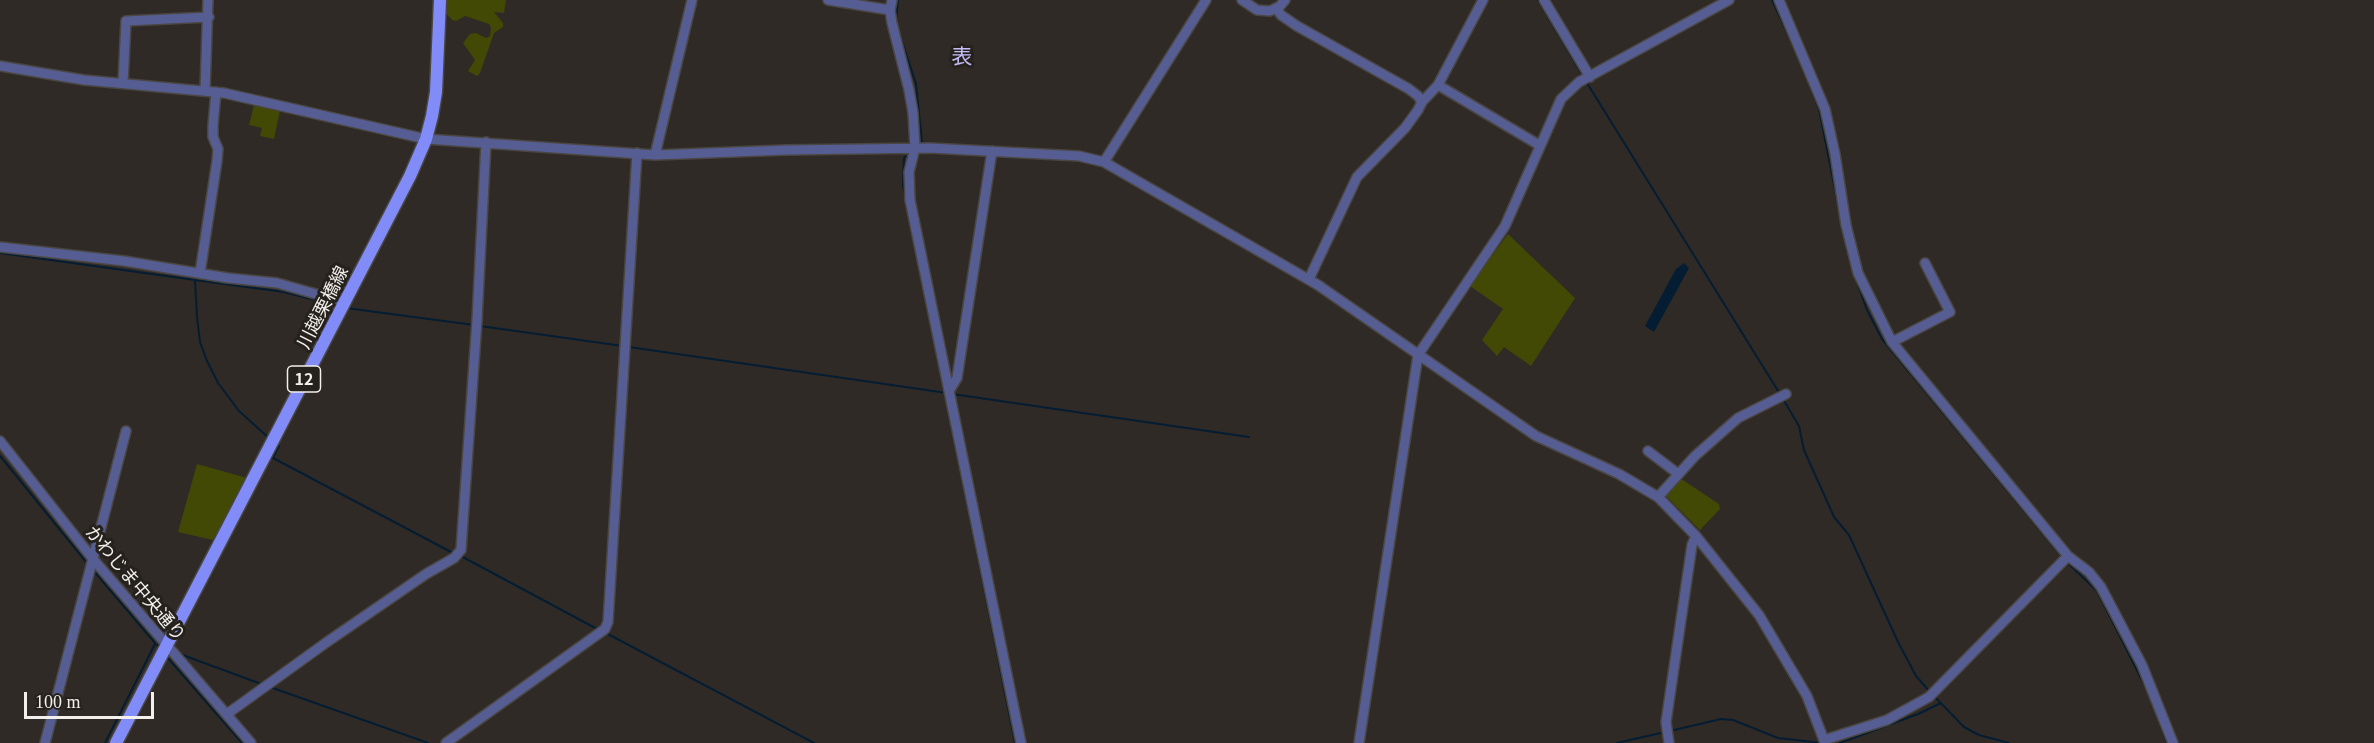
<!DOCTYPE html>
<meta charset="utf-8">
<style>
body{margin:0}
#map{position:relative;width:2374px;height:743px;overflow:hidden;background:#2f2a26;font-family:Georgia,serif}
canvas{display:block}
.scale{position:absolute;left:24px;top:692px;width:130px;height:27px;box-sizing:border-box;border:3px solid #f2efec;border-top:0;padding-left:8px;font-size:18px;line-height:21px;white-space:nowrap;color:#f2efec;-webkit-text-stroke:4px #25211c;paint-order:stroke}
</style>
<div id="map">
<canvas width="2374" height="743"></canvas>
<div class="scale">100 m</div>
</div>
<script>
const ctx = document.querySelector('canvas').getContext('2d');
ctx.lineJoin = 'round';
function paint(path, color) { ctx.fillStyle = color; ctx.fill(path, 'evenodd'); }
const shape = rows => new Path2D(rows.map(r => 'M' + r).join(''));
function strokePath(path, color, width, dash) { ctx.strokeStyle = color; ctx.lineWidth = width; ctx.lineCap = dash ? 'butt' : 'round'; ctx.setLineDash(dash || []); ctx.stroke(path); }
function write(font, color, halo, rows, align = 'center') {
  ctx.font = font + ' Georgia,"Noto Sans JP",serif'; ctx.lineWidth = 6; ctx.setLineDash([]); ctx.textBaseline = 'middle'; ctx.strokeStyle = halo; ctx.fillStyle = color; for (const [text, x, y, turn = 0] of rows) {
    ctx.save(); ctx.translate(x, y); ctx.rotate((+turn || 0) * Math.PI / 180); ctx.textAlign = isNaN(turn) ? turn : align; if (halo) ctx.strokeText(text, 0, 0); ctx.fillText(text, 0, 0); ctx.restore();
  }
}
const green = shape([
 [438,0,506,0,504,13,494,12,503,23,503,27,494,33,480,73,477,76,468,71,475,60,463,43,470,34,476,33,486,38,490,36,491,28,489,24,465,16,456,21,452,20,446,13,445,6],
 [254,105,280,111,274,139,260,136,262,128,249,125],
 [1508,234,1575,298,1531,366,1504,347,1497,356,1482,340,1503,309,1470,286],
 [197,464,247,478,213,540,178,532],
 [1680,478,1719,504,1720,509,1700,530,1663,493]
]);
const water = shape([
 [1684,263,1689,268,1654,332,1645,326,1676,269]
]);
const stream = shape([
 [1538,0,1584,78],
 [1772,0,1800,60],
 [896,24,898,0],
 [900,35,916,84,922,142,919,145],
 [1802,65,1819,109,1842,225],
 [1587,83,1780,394],
 [906,198,903,186,904,158,910,153],
 [0,253,195,280,197,317,200,342,207,361,218,383,239,411,270,439],
 [1854,274,1867,310,1882,339,2063,558],
 [195,280,284,292,338,306],
 [346,308,474,325],
 [480,326,623,346],
 [629,347,947,393],
 [936,348,1015,743],
 [952,394,1249,437],
 [1783,399,1799,426,1804,450,1834,517,1849,535,1898,642,1916,676,1930,692],
 [277,445,279,446,273,458,453,553],
 [0,456,87,563],
 [459,555,599,630],
 [2067,562,2097,591,2150,696],
 [93,570,155,643],
 [604,632,814,743],
 [180,654,264,685],
 [167,657,242,743],
 [270,687,428,743],
 [1934,696,1964,727,1979,735,2009,743],
 [2159,721,2167,743],
 [1670,731,1721,719,1733,720,1778,738,1822,743],
 [105,743,155,644,160,646],
 [1617,743,1665,732],
 [1840,743,1918,714,1941,703]
]);
const minor = shape([
 [828,0,890,10],
 [892,0,890,10,892,23,909,90,913,113,915,148,909,172,910,200,1021,743],
 [1242,0,1257,10,1270,11,1280,6,1285,0],
 [1544,0,1590,77],
 [1779,0,1825,109,1835,154,1846,225,1858,273,1892,342,2068,556,2089,572,2101,587,2142,665,2173,743],
 [1276,8,1281,15,1297,26,1409,89,1418,96,1422,102,1418,110,1405,128,1357,177,1309,279],
 [0,66,84,80,224,93,426,139,655,155,786,150,930,148,1079,156,1104,162,1318,285,1536,436,1619,474,1658,497,1696,536,1759,615,1807,696,1825,743],
 [123,83,126,21,209,17],
 [1438,85,1539,145],
 [205,91,208,0],
 [1422,102,1438,85,1483,0],
 [655,155,692,0],
 [1104,162,1206,0],
 [0,247,124,261,228,278,277,283,344,302],
 [200,273,217,161,218,149,213,137,213,125,216,92],
 [1892,342,1950,312,1925,263],
 [949,391,957,378,992,151],
 [0,441,93,559,251,743],
 [1648,451,1677,473],
 [1658,497,1695,456,1738,418,1786,394],
 [227,714,327,642,426,574,454,558,461,550,477,320,486,142],
 [1824,740,1887,720,1929,697,2068,556],
 [45,743,126,431],
 [446,743,605,629,608,622,637,153],
 [1359,743,1418,355,1505,226,1561,99,1579,82,1729,0],
 [1669,743,1666,722,1692,545,1696,536]
]);
const major = shape([
 [116,743,410,176,426,139,432,116,436,92,440,0]
]);
const shields = [
 [304,379,33]
];
const shieldNames = [
 ["12",304,379]
];
const streetNames = [
 ["川越栗橋線",322,307,-63],
 ["かわじま中央通り",136,583,50]
];
const quarterNames = [
 ["表",962,56]
];
paint(green, '#414905');
paint(water, '#051d32');
strokePath(stream, '#051d32', 2);
strokePath(minor, '#4a4642', 12);
strokePath(major, '#4a4642', 15);
strokePath(minor, '#565d92', 9);
strokePath(major, '#818cf8', 12);
for (const [x, y, w] of shields) { const box = new Path2D(); box.roundRect(x - w / 2, y - 13, w, 26, 4.5); ctx.fillStyle = '#25211c'; ctx.fill(box); strokePath(box, '#f2efec', 1.5); }
write('bold 16px', '#f2efec', null, shieldNames);
write('18px', '#f2efec', '#25211c', streetNames);
write('21px', '#c5bdf6', '#25211c', quarterNames);
</script>
